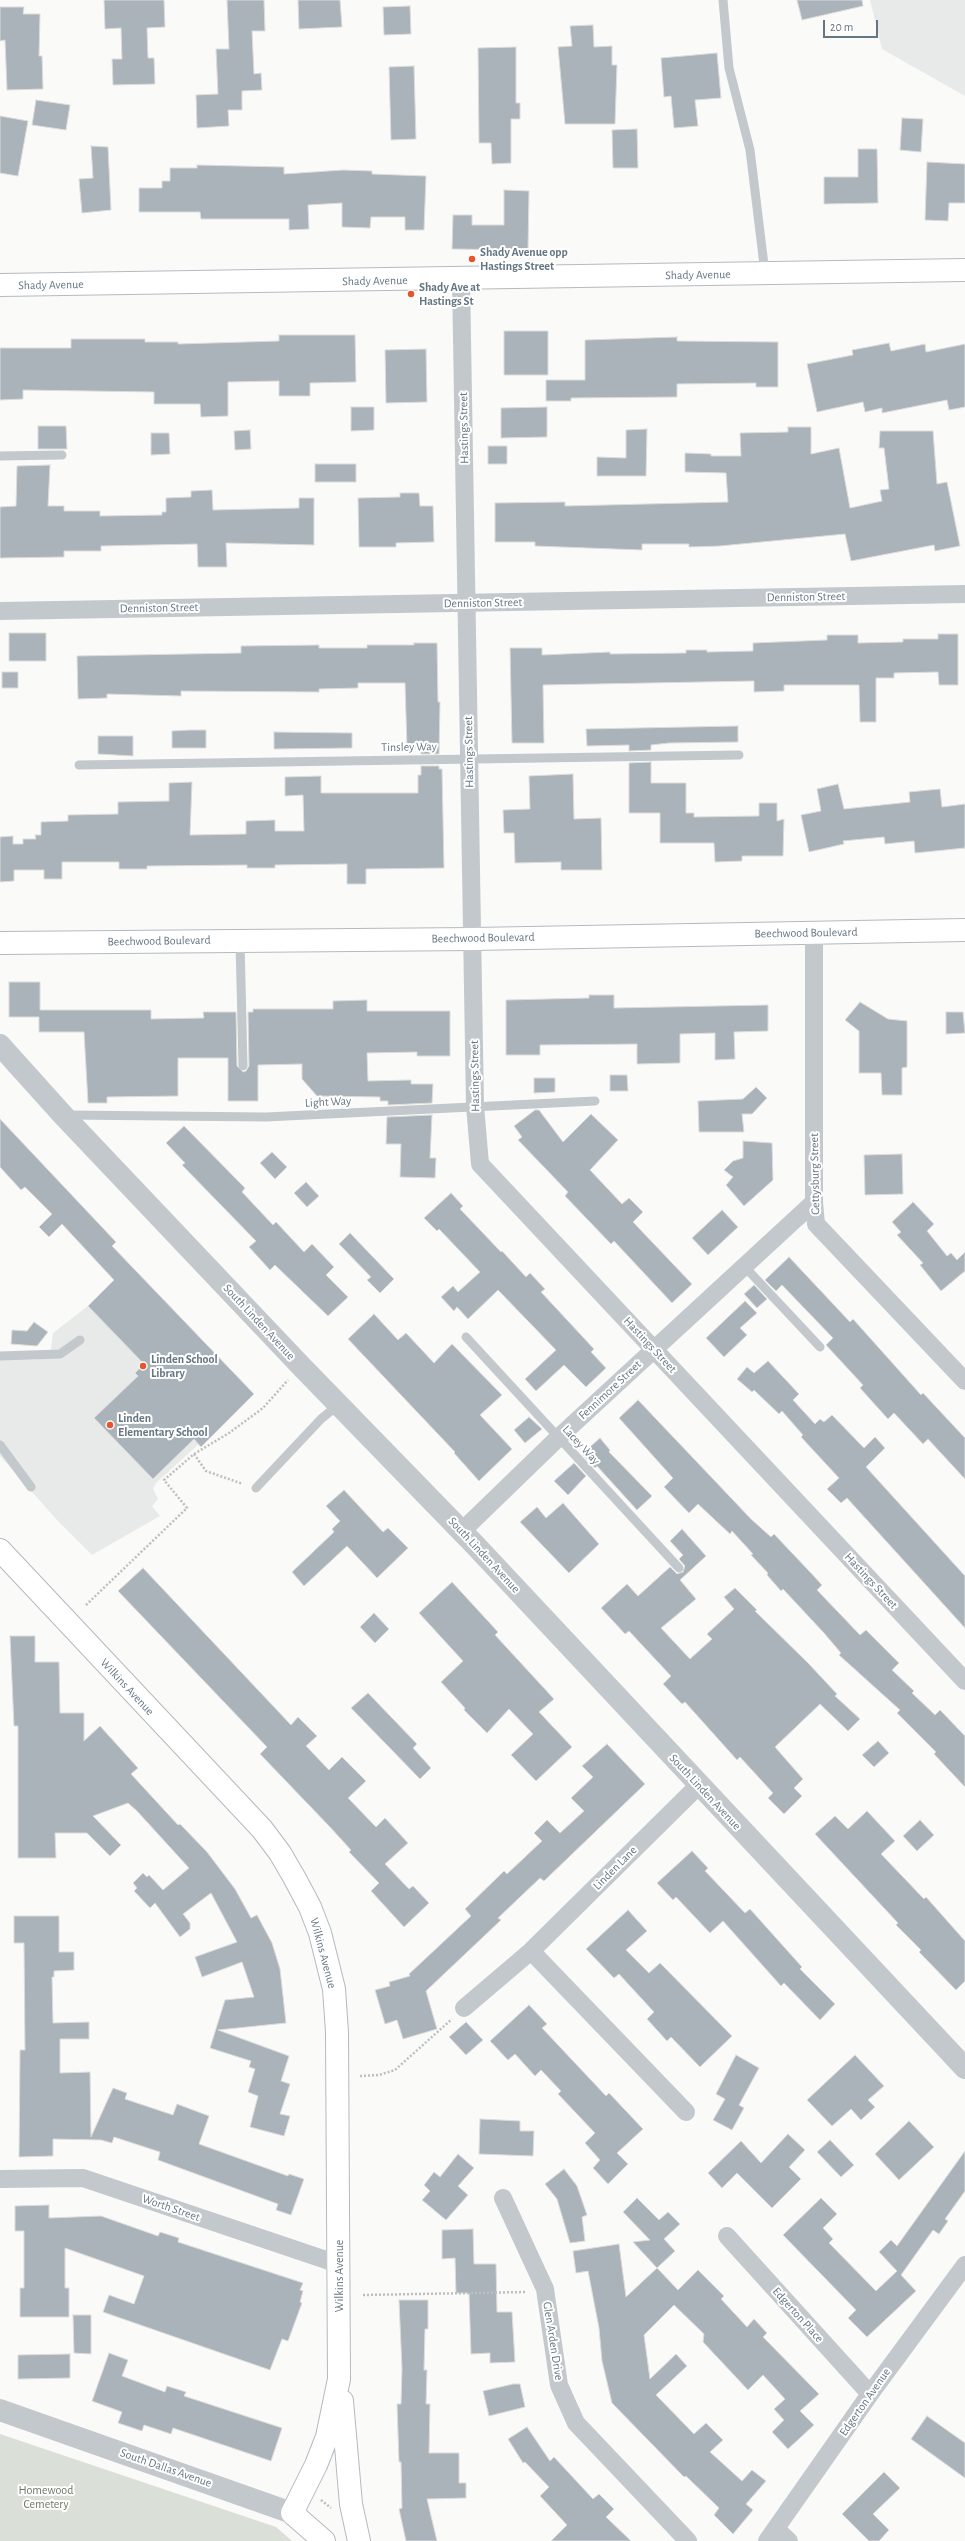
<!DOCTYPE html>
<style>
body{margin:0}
#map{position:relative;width:965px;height:2541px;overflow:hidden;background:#fafaf8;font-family:"Alegreya Sans",sans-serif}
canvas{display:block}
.scale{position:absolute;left:823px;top:20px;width:55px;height:18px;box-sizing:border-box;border:2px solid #657683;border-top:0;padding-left:5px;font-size:12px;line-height:14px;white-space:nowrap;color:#657683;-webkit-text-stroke:3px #fff;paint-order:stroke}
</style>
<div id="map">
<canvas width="965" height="2541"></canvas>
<div class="scale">20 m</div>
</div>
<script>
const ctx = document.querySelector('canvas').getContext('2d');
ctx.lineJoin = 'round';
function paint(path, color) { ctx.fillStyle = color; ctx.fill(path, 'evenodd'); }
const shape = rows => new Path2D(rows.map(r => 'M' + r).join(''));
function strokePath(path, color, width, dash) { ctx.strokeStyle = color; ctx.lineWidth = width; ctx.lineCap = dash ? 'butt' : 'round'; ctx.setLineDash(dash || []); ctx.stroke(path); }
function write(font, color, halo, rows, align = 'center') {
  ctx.font = font + ' "Alegreya Sans",sans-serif'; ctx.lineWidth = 4; ctx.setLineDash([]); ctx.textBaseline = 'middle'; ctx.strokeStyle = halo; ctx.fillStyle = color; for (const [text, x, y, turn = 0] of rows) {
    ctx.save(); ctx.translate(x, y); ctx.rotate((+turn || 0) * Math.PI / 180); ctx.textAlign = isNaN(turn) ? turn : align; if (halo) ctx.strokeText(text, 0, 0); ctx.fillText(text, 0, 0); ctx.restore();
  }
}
const built = shape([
 [870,0,965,0,965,96,882,49],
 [130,1265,254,1394,156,1483,153,1489,158,1499,152,1506,160,1516,92,1555,57,1520,0,1456,0,1355,25,1356,32,1360,50,1356,53,1333,88,1306]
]);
const green = shape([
 [0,2434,276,2527,292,2541,0,2541]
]);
const building = shape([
 [104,0,164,0,165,27,147,28,148,58,154,58,155,84,113,85,112,59,122,59,121,28,105,29,104,0],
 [227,0,264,0,265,31,252,31,254,74,261,73,262,90,242,91,242,110,228,110,229,126,197,128,196,95,218,94,216,49,229,49,227,0],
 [298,0,340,0,342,27,299,29,298,0],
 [797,0,862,0,863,6,802,20,797,0],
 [410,6,411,34,384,35,383,7,410,6],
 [0,7,24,7,23,14,40,14,39,56,42,56,43,89,7,90,5,40,0,41,0,7],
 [593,25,594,47,612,46,612,65,617,65,615,124,565,124,558,47,572,46,570,26,593,25],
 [516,47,516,103,520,103,520,119,511,119,511,163,492,164,491,143,479,143,478,48,516,47],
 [717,53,721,98,695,100,698,126,674,128,671,96,664,97,661,58,717,53],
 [414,66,416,139,391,140,389,67,414,66],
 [36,100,70,105,66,130,32,125,36,100],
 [0,116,28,121,18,176,0,173,0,116],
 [902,118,923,119,921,152,900,150,902,118],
 [637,129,638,168,613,168,612,130,637,129],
 [91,146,108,147,111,210,82,213,79,179,93,178,91,146],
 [858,149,877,149,878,203,824,204,824,177,858,177,858,149],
 [927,162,965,164,965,203,949,203,948,221,925,220,927,162],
 [197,165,284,167,284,174,343,170,372,171,372,174,426,176,424,230,405,230,405,217,371,217,370,228,342,227,342,203,308,205,309,229,289,230,289,219,201,219,200,212,139,212,139,188,162,188,162,181,170,181,170,168,197,168,197,165],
 [504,190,529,191,528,250,452,249,453,215,472,215,472,225,504,225,504,190],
 [504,331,548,331,548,375,504,375,504,331],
 [279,335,355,335,356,382,310,383,310,396,279,396,279,381,228,382,228,416,201,417,200,404,154,404,154,392,23,390,23,399,0,400,0,348,71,348,71,339,145,339,145,342,178,342,178,344,279,341,279,335],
 [677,337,677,341,778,342,778,387,756,387,756,383,677,384,677,397,571,398,571,401,546,401,546,380,585,380,585,340,677,337],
 [889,343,891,351,925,344,926,352,965,344,965,407,949,410,947,400,882,413,882,408,865,412,863,402,817,412,807,364,853,355,852,350,889,343],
 [426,349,427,402,386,403,385,350,426,349],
 [351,407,374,407,374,430,351,431,351,407],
 [547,407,547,437,501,438,501,408,547,407],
 [38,426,66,426,67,449,38,449,38,426],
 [788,427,811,427,811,454,839,448,850,508,882,501,880,490,889,489,884,448,879,448,880,431,933,431,937,484,947,482,960,546,935,551,934,545,851,561,845,534,720,546,689,547,689,544,642,544,642,550,535,546,535,542,495,542,495,503,565,502,565,506,728,502,726,473,685,472,685,453,711,454,711,456,741,456,740,433,788,432,788,427],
 [647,429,646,476,597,476,597,457,626,458,626,430,647,429],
 [250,430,251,449,235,450,234,431,250,430],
 [151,433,169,433,170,454,151,455,151,433],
 [488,446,507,446,507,464,488,464,488,446],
 [315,464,356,464,356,482,315,482,315,464],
 [50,465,48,506,64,506,64,511,100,511,100,516,162,515,162,512,166,512,166,498,191,497,191,491,212,490,213,510,299,508,299,498,314,498,314,545,226,543,227,567,198,567,197,544,101,546,101,551,64,551,64,557,0,558,0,507,16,506,17,466,50,465],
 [400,493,419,493,420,506,433,506,434,542,396,543,396,547,359,547,358,498,400,497,400,493],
 [9,633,46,633,46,661,9,661,9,633],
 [938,634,958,634,958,685,939,685,938,672,894,673,894,678,876,678,876,722,860,722,859,685,784,685,784,691,754,692,754,681,543,685,544,743,512,743,510,648,542,648,542,655,610,652,610,654,686,653,686,650,707,650,707,652,753,651,753,643,827,640,827,635,858,635,858,643,903,642,903,639,938,639,938,634],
 [414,643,437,643,438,702,440,702,439,754,421,754,421,748,407,748,405,683,358,683,358,688,319,689,319,692,181,691,181,696,107,694,107,698,78,699,77,656,241,653,241,646,319,645,319,648,367,648,367,645,414,645,414,643],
 [2,672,18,672,18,688,2,688,2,672],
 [738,726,738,742,669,743,651,745,651,750,629,751,629,745,587,746,586,729,738,726],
 [190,730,206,730,206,748,172,748,172,731,190,730],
 [274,732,352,733,352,748,274,749,274,732],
 [98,736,133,736,133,756,98,754,98,736],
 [651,762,651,783,686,783,686,813,694,813,694,817,759,816,759,803,777,803,777,821,784,819,783,856,742,856,742,861,715,862,714,843,660,843,660,813,629,813,629,763,651,762],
 [421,766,439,766,439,769,442,769,444,868,366,869,366,884,347,884,347,864,275,865,275,868,247,868,247,865,147,866,147,869,119,869,119,862,62,862,62,879,44,879,44,870,14,870,14,881,0,882,0,837,13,836,13,844,23,844,23,839,36,839,35,835,41,835,41,822,68,821,68,815,118,814,118,802,169,801,169,783,192,782,190,835,246,834,246,821,275,820,275,831,304,831,303,795,285,796,285,777,321,776,321,793,418,793,418,775,421,775,421,766],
 [573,774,574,819,601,818,602,870,561,870,561,862,515,863,514,833,504,833,503,810,530,809,529,776,573,774],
 [838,784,844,809,910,802,909,792,940,789,942,807,965,804,965,848,915,853,914,841,885,844,884,837,843,841,844,844,809,852,801,815,821,811,817,789,838,784],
 [9,982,40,982,40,1010,151,1010,151,1019,204,1018,203,1012,236,1012,237,1066,243,1072,246,1071,249,1066,248,1012,253,1012,253,1009,333,1009,333,1001,367,1000,367,1011,450,1011,450,1056,417,1056,417,1052,367,1053,368,1081,411,1080,411,1084,433,1084,432,1103,388,1105,388,1101,380,1101,380,1097,317,1096,302,1079,302,1064,258,1065,258,1101,228,1101,228,1058,178,1058,178,1096,107,1097,107,1103,88,1103,84,1032,39,1032,39,1017,9,1017,9,982],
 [589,995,614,995,614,1008,768,1005,768,1031,734,1032,735,1059,715,1060,715,1033,680,1034,680,1063,637,1064,637,1044,540,1045,540,1055,506,1055,506,1000,589,998,589,995],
 [860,1002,888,1019,907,1021,907,1067,902,1068,902,1095,882,1095,881,1073,859,1073,859,1031,845,1020,860,1002],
 [946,1012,963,1012,965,1033,946,1034,946,1012],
 [610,1075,627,1075,628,1091,610,1091,610,1075],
 [534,1078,555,1078,555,1092,534,1093,534,1078],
 [756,1087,767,1098,752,1114,742,1114,744,1132,699,1132,698,1101,743,1099,756,1087],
 [535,1110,539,1110,563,1142,591,1114,618,1140,590,1170,622,1204,629,1198,643,1212,633,1222,692,1284,672,1303,614,1241,611,1244,565,1196,568,1192,518,1140,522,1137,514,1126,535,1110],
 [432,1115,430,1158,436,1158,435,1178,400,1177,401,1144,386,1144,387,1117,432,1115],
 [0,1119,116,1242,112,1246,254,1394,201,1447,194,1439,153,1479,94,1418,138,1376,135,1373,144,1364,88,1306,114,1280,62,1224,49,1237,39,1227,52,1214,25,1187,21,1190,0,1167,0,1119],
 [184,1126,245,1188,242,1192,273,1225,276,1222,304,1252,312,1244,334,1267,326,1275,348,1297,328,1316,275,1265,270,1270,249,1247,256,1241,182,1165,185,1163,166,1143,184,1126],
 [743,1141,772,1143,773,1180,744,1206,726,1185,733,1177,724,1170,733,1161,743,1158,743,1141],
 [272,1152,287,1167,275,1179,260,1163,272,1152],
 [902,1154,903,1194,865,1195,864,1155,902,1154],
 [306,1182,319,1196,307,1207,294,1193,306,1182],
 [451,1193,463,1206,460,1209,501,1252,502,1251,526,1277,530,1273,545,1289,541,1292,594,1349,591,1352,606,1368,586,1387,564,1365,536,1391,525,1379,556,1350,498,1290,468,1319,457,1307,454,1311,441,1297,453,1286,458,1292,480,1272,439,1229,437,1231,424,1218,451,1193],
 [913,1202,934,1224,927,1231,947,1256,951,1253,957,1260,965,1252,965,1271,941,1291,920,1265,923,1263,897,1235,901,1232,892,1222,913,1202],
 [722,1210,738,1227,708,1255,692,1238,722,1210],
 [350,1233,394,1279,380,1293,367,1280,371,1277,339,1244,350,1233],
 [789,1257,850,1322,853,1319,921,1395,923,1393,965,1438,965,1479,928,1439,923,1444,894,1413,888,1419,860,1388,863,1385,826,1345,833,1338,782,1285,776,1291,765,1280,789,1257],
 [754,1285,767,1299,757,1308,744,1294,754,1285],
 [745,1301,757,1313,740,1328,747,1335,724,1357,706,1338,745,1301],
 [374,1314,398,1340,406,1333,434,1363,452,1344,502,1395,480,1415,512,1449,479,1481,454,1453,455,1452,348,1339,374,1314],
 [34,1322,48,1332,37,1346,11,1344,12,1330,27,1331,34,1322],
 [768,1361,799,1394,793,1400,815,1424,820,1419,824,1422,832,1415,864,1448,875,1437,885,1448,866,1467,965,1576,965,1628,847,1498,841,1503,827,1489,839,1478,801,1437,803,1435,782,1411,779,1414,754,1390,752,1392,737,1379,747,1367,754,1373,768,1361],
 [638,1400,751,1519,771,1537,774,1534,810,1572,822,1585,817,1590,860,1635,866,1630,899,1663,892,1670,914,1691,912,1693,935,1715,940,1710,965,1736,965,1787,934,1754,936,1752,897,1713,900,1710,839,1655,841,1653,824,1633,783,1589,781,1591,767,1575,768,1573,751,1555,753,1554,732,1531,730,1534,698,1504,689,1513,664,1487,673,1478,619,1418,638,1400],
 [529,1417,542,1429,525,1443,514,1430,529,1417],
 [600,1438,610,1450,609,1452,652,1496,637,1510,597,1466,595,1468,582,1454,600,1438],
 [574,1463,586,1476,568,1495,554,1481,574,1463],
 [344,1490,383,1532,388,1528,408,1548,377,1578,347,1546,304,1586,292,1572,334,1532,332,1529,340,1521,326,1506,344,1490],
 [563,1503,599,1544,569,1573,520,1522,537,1507,546,1518,563,1503],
 [682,1529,706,1556,680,1580,696,1599,661,1628,690,1659,712,1639,707,1634,734,1609,724,1597,735,1588,757,1610,755,1611,808,1663,837,1694,835,1696,860,1719,848,1731,820,1704,775,1747,803,1779,794,1788,802,1796,784,1814,768,1798,773,1793,740,1757,737,1760,685,1702,682,1704,663,1684,671,1676,629,1631,625,1634,601,1608,627,1584,638,1596,670,1567,677,1574,683,1572,685,1566,679,1559,683,1555,670,1541,682,1529],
 [143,1568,291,1725,298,1717,317,1736,306,1746,329,1770,342,1757,366,1781,348,1798,376,1827,385,1818,408,1843,385,1864,409,1889,413,1886,429,1903,404,1927,371,1891,379,1883,349,1852,351,1850,330,1827,260,1754,267,1747,118,1591,143,1568],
 [452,1582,498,1632,495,1635,554,1699,539,1712,572,1747,536,1781,511,1755,533,1734,509,1709,487,1733,464,1710,465,1708,441,1682,463,1661,419,1613,452,1582],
 [374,1613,389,1629,375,1643,360,1627,374,1613],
 [10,1636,35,1636,35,1662,59,1662,60,1713,84,1713,84,1741,100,1726,138,1768,131,1774,178,1825,180,1824,207,1852,235,1889,251,1918,257,1915,272,1943,280,1969,286,2023,218,2030,289,2056,281,2081,290,2084,280,2114,290,2116,284,2136,250,2127,258,2096,248,2092,255,2069,249,2067,251,2061,210,2048,225,2000,254,1997,242,1962,202,1977,195,1957,237,1942,211,1893,183,1914,190,1923,190,1929,180,1937,155,1903,150,1908,134,1891,137,1888,133,1883,143,1873,147,1877,149,1875,163,1890,189,1868,137,1811,128,1803,93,1816,121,1845,110,1856,87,1833,55,1833,56,1858,18,1858,18,1726,14,1726,10,1636],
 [368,1693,417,1744,413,1748,431,1768,420,1779,351,1708,368,1693],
 [878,1741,889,1753,874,1767,862,1755,878,1741],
 [607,1744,645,1784,544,1881,540,1878,498,1918,501,1920,426,1991,437,2029,403,2039,397,2020,385,2024,375,1990,390,1986,389,1982,410,1976,409,1974,471,1916,465,1909,504,1871,507,1874,542,1841,534,1833,547,1820,560,1833,584,1811,571,1798,593,1777,582,1766,607,1744],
 [867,1811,895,1841,881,1854,924,1899,926,1897,965,1941,965,1981,956,1990,919,1952,921,1950,896,1925,898,1923,815,1834,835,1816,848,1829,867,1811],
 [920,1820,934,1835,917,1851,903,1836,920,1820],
 [692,1851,708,1868,705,1871,745,1913,750,1909,802,1967,800,1969,835,2004,820,2020,784,1983,781,1986,723,1921,710,1933,676,1897,673,1900,657,1883,692,1851],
 [628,1910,647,1931,626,1950,649,1973,660,1963,732,2036,700,2067,671,2037,667,2041,647,2019,654,2012,619,1974,614,1978,586,1949,628,1910],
 [14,1916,59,1916,59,1952,74,1952,74,1970,54,1971,54,1977,52,1977,53,2023,89,2022,89,2039,60,2039,60,2073,90,2072,91,2137,113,2088,127,2093,125,2099,173,2115,177,2104,209,2116,199,2144,288,2176,289,2174,304,2179,291,2215,276,2210,278,2204,158,2160,160,2152,114,2137,112,2143,101,2140,53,2139,53,2156,19,2157,20,2050,25,2050,24,1943,14,1943,14,1916],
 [529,2005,547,2024,542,2028,606,2096,609,2093,643,2129,617,2153,628,2164,608,2184,593,2168,600,2160,585,2143,595,2133,558,2094,561,2091,541,2070,535,2076,515,2054,508,2060,490,2041,529,2005],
 [466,2022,483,2040,466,2055,449,2037,466,2022],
 [736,2055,759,2068,739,2105,744,2108,732,2130,713,2120,725,2099,716,2094,736,2055],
 [855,2055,884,2086,868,2100,875,2107,861,2120,851,2109,832,2126,807,2100,855,2055],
 [480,2119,520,2121,520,2131,534,2131,533,2156,479,2154,480,2119],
 [909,2121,934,2147,899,2180,875,2154,909,2121],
 [788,2134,805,2150,789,2167,801,2179,772,2208,737,2173,722,2188,708,2173,741,2141,761,2163,788,2134],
 [830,2140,854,2165,841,2177,817,2152,830,2140],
 [965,2151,965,2191,945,2219,948,2221,939,2234,933,2230,901,2275,916,2291,867,2337,848,2318,856,2310,783,2235,821,2198,837,2214,823,2228,833,2239,829,2243,876,2291,897,2271,879,2252,891,2240,897,2246,965,2151],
 [458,2154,474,2168,458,2186,468,2195,446,2220,422,2200,430,2191,424,2185,434,2172,440,2177,458,2154],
 [564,2169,577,2186,587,2215,582,2217,585,2241,570,2243,557,2199,545,2184,564,2169],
 [637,2198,659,2220,668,2212,680,2224,664,2239,675,2251,657,2268,633,2242,650,2240,623,2212,637,2198],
 [49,2205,49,2218,101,2216,158,2236,160,2232,179,2238,178,2242,303,2283,300,2290,303,2291,300,2302,302,2303,288,2341,282,2339,270,2370,103,2312,109,2295,134,2304,144,2276,65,2248,65,2288,69,2288,69,2317,20,2317,20,2288,24,2288,24,2231,15,2231,15,2206,49,2205],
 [473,2229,474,2264,496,2264,497,2312,512,2312,515,2362,490,2363,490,2353,471,2354,469,2293,456,2293,455,2258,442,2259,442,2230,473,2229],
 [619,2244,626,2297,657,2268,678,2290,698,2270,724,2296,721,2299,747,2327,754,2319,767,2333,763,2337,819,2394,800,2411,814,2425,788,2449,772,2432,784,2420,774,2409,785,2399,763,2375,748,2390,703,2342,704,2334,674,2305,644,2335,650,2379,676,2354,687,2366,656,2395,694,2434,706,2423,723,2440,710,2452,742,2481,752,2470,766,2481,746,2504,753,2510,733,2534,714,2515,719,2508,686,2476,684,2477,612,2403,602,2361,599,2328,588,2271,576,2273,573,2251,619,2244],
 [399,2300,428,2300,428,2329,425,2329,424,2370,427,2370,426,2404,430,2404,429,2453,459,2453,459,2483,466,2483,466,2498,427,2499,437,2541,406,2541,399,2509,402,2508,401,2462,399,2462,397,2404,401,2404,402,2369,399,2300],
 [73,2315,91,2315,91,2354,74,2353,73,2315],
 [109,2353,128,2360,122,2376,165,2392,167,2386,186,2392,184,2396,282,2428,271,2461,173,2428,171,2434,144,2425,142,2431,118,2423,122,2412,92,2401,109,2353],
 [70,2354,70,2378,18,2379,18,2355,70,2354],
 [513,2384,520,2384,525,2407,489,2416,483,2391,513,2384],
 [927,2416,965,2443,965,2478,911,2439,927,2416],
 [527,2427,550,2461,554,2457,593,2499,599,2494,614,2509,606,2517,631,2541,551,2541,567,2525,540,2496,549,2487,525,2462,523,2463,508,2439,527,2427],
 [884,2472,900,2488,873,2514,889,2530,879,2541,869,2541,842,2514,884,2472]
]);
const path = shape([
 [194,1454,206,1471,243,1484],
 [86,1605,187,1508,164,1480,194,1454,229,1433,263,1408,288,1380],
 [360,2076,379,2075,395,2070,452,2019],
 [363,2295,527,2292],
 [321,2500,331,2508]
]);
const service = shape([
 [723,0,729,68,750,150,765,273],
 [0,456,62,455],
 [79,765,739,755],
 [240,941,243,1066],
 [66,1115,266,1117,595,1101],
 [744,1266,820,1347],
 [466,1337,679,1568],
 [0,1356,60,1354,80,1340],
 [0,1445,31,1487],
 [256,1488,321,1419,338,1405]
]);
const minor = shape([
 [461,279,475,1106,480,1164,965,1681],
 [0,611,965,594],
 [814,932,814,1202,816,1224,965,1381],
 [462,1531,558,1438,814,1202],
 [531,1951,686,2112],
 [464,2008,531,1951,699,1785],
 [0,2179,83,2178,338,2264],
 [503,2198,545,2289,559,2385,576,2423,688,2541],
 [727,2236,870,2394],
 [776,2529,789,2541],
 [767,2541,870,2394,965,2265]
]);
const tertiary = shape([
 [0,1045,62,1114,301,1366,475,1545,965,2068],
 [0,2410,292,2513]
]);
const secondary = shape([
 [0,943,473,939,965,930],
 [0,1550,262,1829,280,1853,294,1877,310,1907,320,1933,334,1989,337,2032,339,2379,327,2437,316,2465,292,2513,324,2541],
 [342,2401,351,2504,359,2541]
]);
const primary = shape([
 [0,285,965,270]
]);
const markers = [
 [472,259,4,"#e4572e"],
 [411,294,4,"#e4572e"],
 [143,1366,4,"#e4572e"],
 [110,1425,4,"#e4572e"]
];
const poiNames = [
 ["Shady Avenue opp",480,252],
 ["Hastings Street",480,266],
 ["Shady Ave at",419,287],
 ["Hastings St",419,301],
 ["Linden School",151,1359],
 ["Library",151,1373],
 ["Linden",118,1418],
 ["Elementary School",118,1432]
];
const streetNames = [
 ["Shady Avenue",698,275,-1],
 ["Shady Avenue",375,281,-1],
 ["Shady Avenue",51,285,-1],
 ["Hastings Street",464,428,-91],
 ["Denniston Street",806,597,-1],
 ["Denniston Street",483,603,-1],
 ["Denniston Street",159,608,-1],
 ["Tinsley Way",409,747,-1],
 ["Hastings Street",469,752,-91],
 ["Beechwood Boulevard",806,933,-1],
 ["Beechwood Boulevard",483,938,-1],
 ["Beechwood Boulevard",159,941,-1],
 ["Hastings Street",475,1076,-91],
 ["Light Way",328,1102,-3],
 ["Gettysburg Street",815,1174,-91],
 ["South Linden Avenue",259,1322,47],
 ["Hastings Street",650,1345,47],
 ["Fennimore Street",610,1390,-43],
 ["Lacey Way",581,1445,47],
 ["South Linden Avenue",484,1555,47],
 ["Hastings Street",871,1581,47],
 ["Wilkins Avenue",127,1687,47],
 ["South Linden Avenue",705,1792,47],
 ["Linden Lane",615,1868,-45],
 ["Wilkins Avenue",323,1953,75],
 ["Worth Street",171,2208,19],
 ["Wilkins Avenue",339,2276,-90],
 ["Edgerton Place",798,2315,48],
 ["Glen Arden Drive",553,2341,81],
 ["Edgerton Avenue",865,2402,-55],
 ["South Dallas Avenue",166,2468,19]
];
const parkNames = [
 ["Homewood",46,2490],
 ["Cemetery",46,2504]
];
paint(built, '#e8e9e9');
paint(green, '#dadfd7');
paint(building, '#aab3b9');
strokePath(building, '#dcdcda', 1);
strokePath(secondary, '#b3babf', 24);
strokePath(primary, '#b5babe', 24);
strokePath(path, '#bbbfc2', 2.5, [2, 2]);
strokePath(service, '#c3c8cc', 9);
strokePath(minor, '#c3c8cc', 18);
strokePath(tertiary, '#c3c8cc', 22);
strokePath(secondary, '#fff', 22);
strokePath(primary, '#fff', 22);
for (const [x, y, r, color] of markers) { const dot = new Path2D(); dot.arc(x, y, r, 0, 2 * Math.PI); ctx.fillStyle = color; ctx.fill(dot); strokePath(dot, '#fff', 1.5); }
write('bold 12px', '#657683', '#fff', poiNames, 'left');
write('12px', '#657683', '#fff', streetNames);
write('12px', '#687a64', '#fff', parkNames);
</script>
